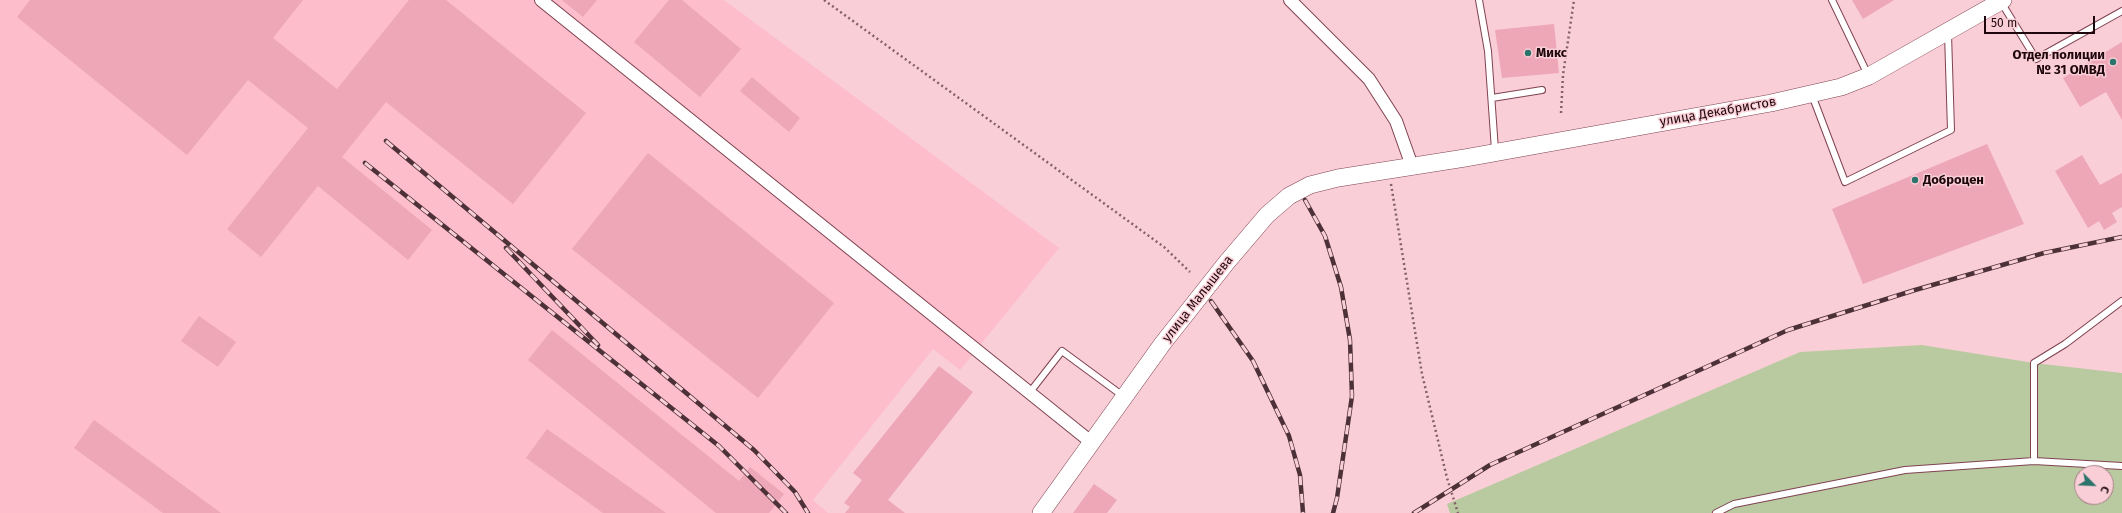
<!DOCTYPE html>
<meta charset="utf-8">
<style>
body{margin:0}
#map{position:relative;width:2122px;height:513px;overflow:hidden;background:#faced6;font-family:"Fira Sans",sans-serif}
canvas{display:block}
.north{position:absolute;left:2074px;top:465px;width:40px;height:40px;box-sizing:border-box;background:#faced6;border:1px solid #a27e85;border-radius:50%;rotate:114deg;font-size:11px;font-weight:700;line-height:16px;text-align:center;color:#1d060c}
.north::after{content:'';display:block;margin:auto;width:14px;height:18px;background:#2b736b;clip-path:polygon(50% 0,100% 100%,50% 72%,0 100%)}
.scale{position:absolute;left:1984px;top:16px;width:111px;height:18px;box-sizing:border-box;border:2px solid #1d060c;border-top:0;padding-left:5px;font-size:12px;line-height:14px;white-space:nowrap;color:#1d060c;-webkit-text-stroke:3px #faced6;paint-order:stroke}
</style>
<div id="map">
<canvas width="2122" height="513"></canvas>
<div class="north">С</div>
<div class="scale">50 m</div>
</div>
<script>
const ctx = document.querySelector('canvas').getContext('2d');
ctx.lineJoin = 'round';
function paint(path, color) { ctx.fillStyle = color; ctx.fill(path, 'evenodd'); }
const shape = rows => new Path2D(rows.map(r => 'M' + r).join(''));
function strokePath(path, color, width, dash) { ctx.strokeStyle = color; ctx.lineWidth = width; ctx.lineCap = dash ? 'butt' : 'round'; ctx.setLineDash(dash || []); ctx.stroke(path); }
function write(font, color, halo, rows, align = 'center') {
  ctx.font = font + ' "Fira Sans",sans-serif'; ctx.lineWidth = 3; ctx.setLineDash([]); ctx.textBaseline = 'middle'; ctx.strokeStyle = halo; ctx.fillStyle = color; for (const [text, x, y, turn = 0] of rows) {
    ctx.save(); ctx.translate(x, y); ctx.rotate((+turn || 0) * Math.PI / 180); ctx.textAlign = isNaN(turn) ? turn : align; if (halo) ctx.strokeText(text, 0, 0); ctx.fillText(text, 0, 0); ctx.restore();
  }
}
const built = shape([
 [0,0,724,0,1059,248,960,370,933,349,813,500,828,513,0,513]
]);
const green = shape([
 [1922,345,2034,363,2122,373,2122,513,1450,513,1447,504,1800,352],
 [2082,473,2106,473,2106,497,2082,497]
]);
const building = shape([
 [30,0,303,0,273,38,337,89,409,0,446,0,586,113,513,204,386,102,342,157,432,230,408,260,318,186,261,257,227,229,308,128,248,80,187,155,17,17],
 [562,0,597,0,583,17],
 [669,0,682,0,741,49,700,97,634,42],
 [1852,0,1894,0,1863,19],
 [1554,24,1559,73,1502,78,1495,30],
 [2122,42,2122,120,2106,92,2080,107,2063,78],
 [752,77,800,118,789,132,740,91],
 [1987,144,2024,224,1863,284,1832,209],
 [648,153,834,303,758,398,572,249],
 [2082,155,2100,185,2122,173,2122,207,2112,213,2117,222,2104,230,2099,221,2088,228,2055,171],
 [199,316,236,342,218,367,181,341],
 [552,330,739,481,750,467,784,494,769,513,716,513,528,360],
 [939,366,973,392,888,500,905,513,845,513,850,507,844,503,862,480,853,473],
 [94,420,221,513,163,513,74,448],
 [547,429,666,513,603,513,526,458],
 [1094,484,1117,500,1107,513,1073,513]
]);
const path = shape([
 [824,0,1164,247,1190,272],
 [1561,113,1563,75,1574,0],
 [1391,184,1422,374,1447,478,1458,513]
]);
const service = shape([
 [1479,0,1488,51,1495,150],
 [1832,0,1868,75],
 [2001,2,2036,59,2122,11],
 [1812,95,1845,182,1951,130,1948,34],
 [1492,98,1542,90],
 [1030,392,1062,351,1123,396],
 [2034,461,2122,466],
 [1716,513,1734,504,1905,470,2034,461,2034,363,2065,344,2122,301]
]);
const minor = shape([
 [541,0,1091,442],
 [1290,0,1369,79,1396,121,1412,166]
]);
const secondary = shape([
 [1041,513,1163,343,1227,262,1267,215,1289,196,1310,185,1338,178,1465,158,1771,103,1841,87,1869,76,2003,0]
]);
const rail = shape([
 [386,141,754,450,795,492,808,513],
 [365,163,719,446,786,513],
 [1305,200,1325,236,1341,287,1350,340,1352,396,1337,498,1333,513],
 [506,248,598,345],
 [1211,301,1253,361,1289,436,1300,475,1303,513],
 [1414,513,1490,465,1788,330,1915,290,2044,253,2122,237]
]);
const markers = [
 [1528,53,4,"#2b736b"],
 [2113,62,4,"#2b736b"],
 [1915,180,4,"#2b736b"]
];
const poiNames = [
 ["Микс",1536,53],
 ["Отдел полиции",2105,55,"right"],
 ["№ 31 ОМВД",2105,70,"right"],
 ["Доброцен",1923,180]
];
const streetNames = [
 ["улица Декабристов",1718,112,-10],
 ["улица Малышева",1198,299,-52]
];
paint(built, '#fdbdca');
paint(green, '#b9caa1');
paint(building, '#eda7b6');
strokePath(service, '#7f4251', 8);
strokePath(minor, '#7f4251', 14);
strokePath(secondary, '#7f4251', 18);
strokePath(path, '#826168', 2.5, [2, 3]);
strokePath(service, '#fff', 6);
strokePath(minor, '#fff', 12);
strokePath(secondary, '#fff', 17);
strokePath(rail, '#4d3138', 4.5);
strokePath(rail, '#faced6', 3, [9]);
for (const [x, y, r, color] of markers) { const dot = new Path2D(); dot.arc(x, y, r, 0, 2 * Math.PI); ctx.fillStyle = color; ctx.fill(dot); strokePath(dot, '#faced6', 1.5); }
write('bold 13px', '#1d060c', '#faced6', poiNames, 'left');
write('13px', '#1d060c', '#faced6', streetNames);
</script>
